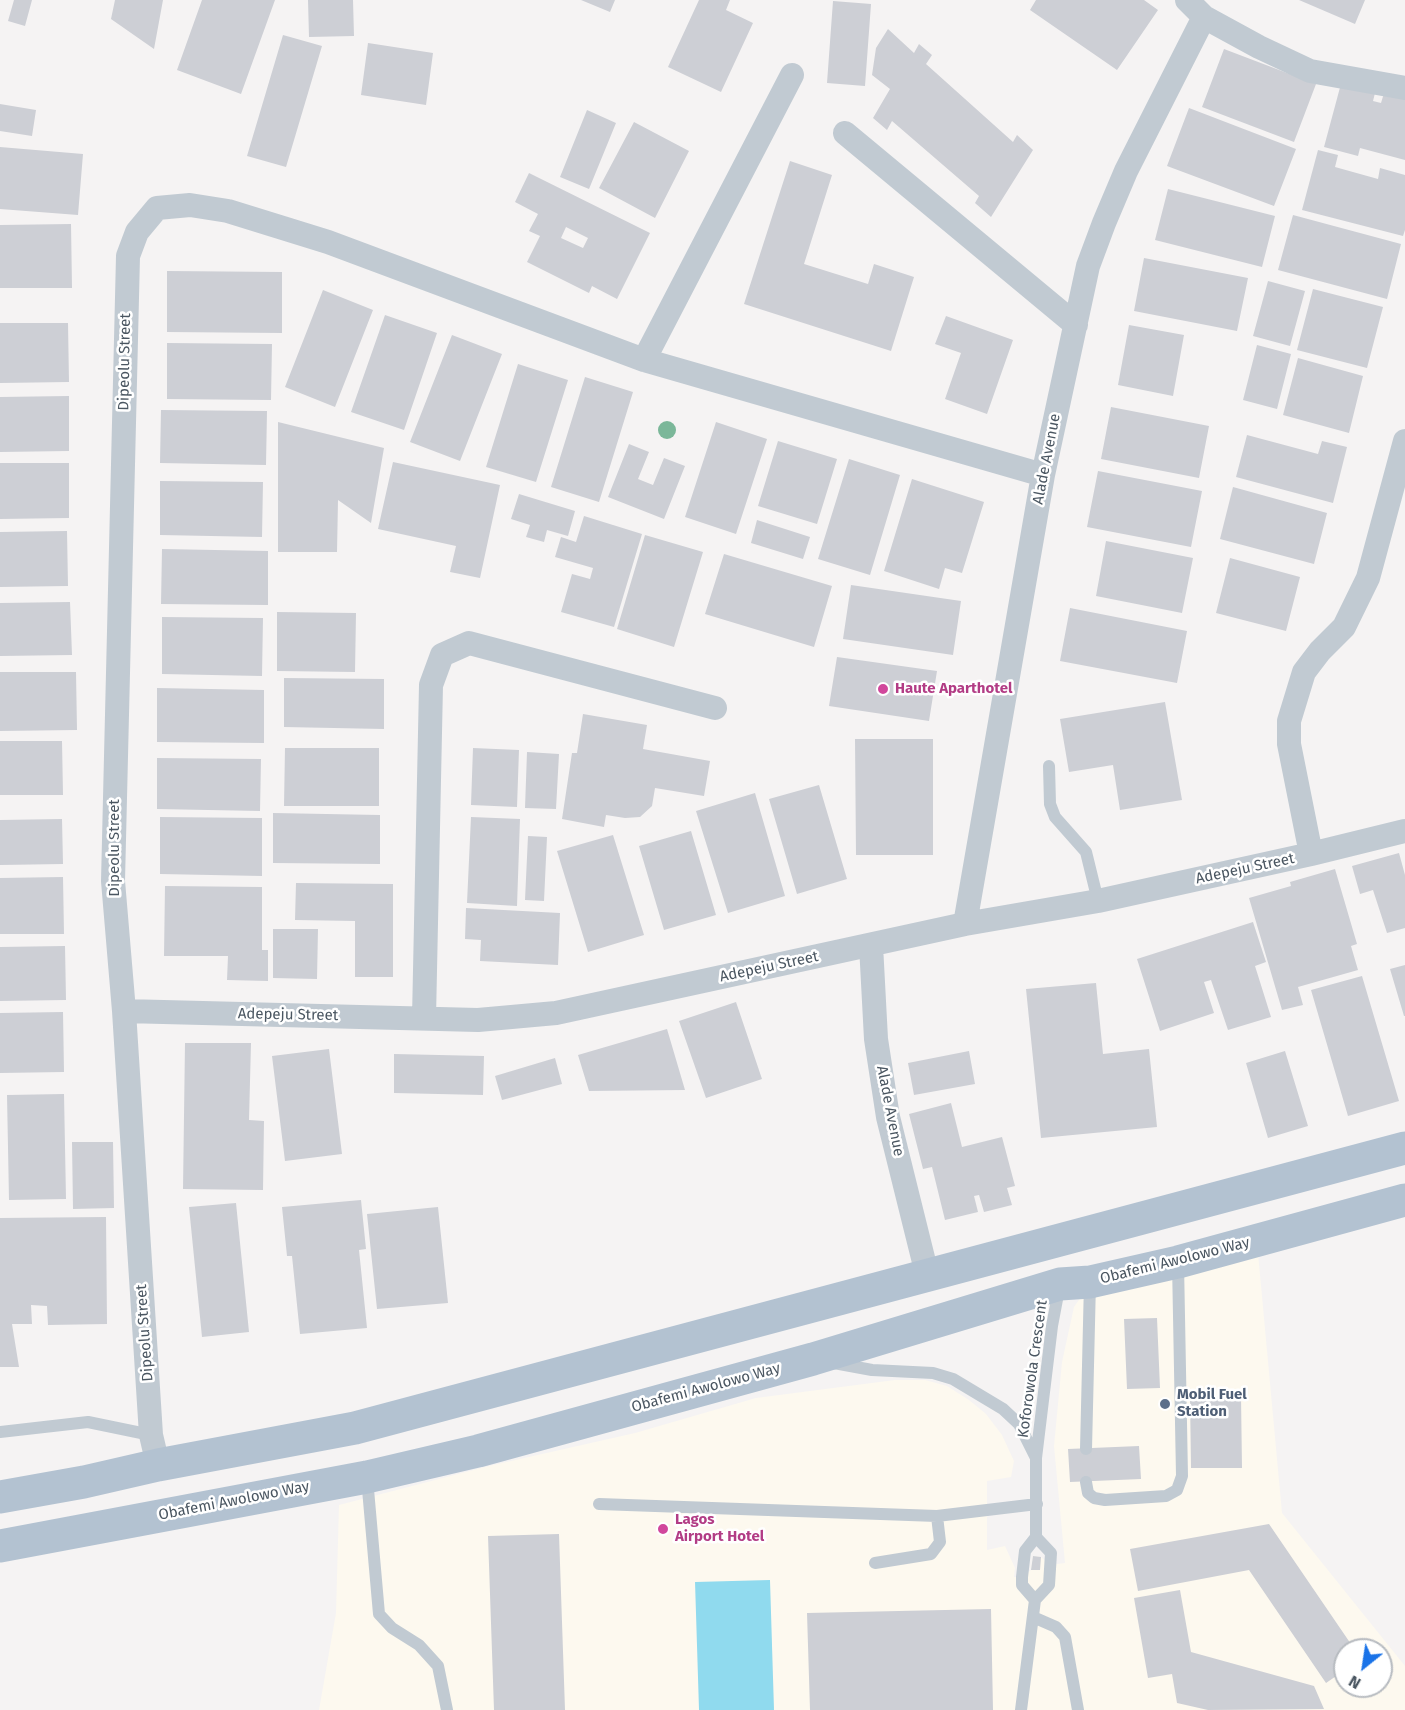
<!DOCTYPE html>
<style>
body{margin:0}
#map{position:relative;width:1405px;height:1710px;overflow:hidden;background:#f5f3f3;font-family:"Fira Sans",sans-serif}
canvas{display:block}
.north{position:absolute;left:1333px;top:1638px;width:60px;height:60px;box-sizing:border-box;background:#fff;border:2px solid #b7bbc0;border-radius:50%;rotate:210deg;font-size:16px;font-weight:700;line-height:24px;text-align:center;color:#4a5661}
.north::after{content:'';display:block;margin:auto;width:21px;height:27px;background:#1a73e8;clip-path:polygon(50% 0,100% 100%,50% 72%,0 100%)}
</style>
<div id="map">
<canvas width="1405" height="1710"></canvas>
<div class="north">N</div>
</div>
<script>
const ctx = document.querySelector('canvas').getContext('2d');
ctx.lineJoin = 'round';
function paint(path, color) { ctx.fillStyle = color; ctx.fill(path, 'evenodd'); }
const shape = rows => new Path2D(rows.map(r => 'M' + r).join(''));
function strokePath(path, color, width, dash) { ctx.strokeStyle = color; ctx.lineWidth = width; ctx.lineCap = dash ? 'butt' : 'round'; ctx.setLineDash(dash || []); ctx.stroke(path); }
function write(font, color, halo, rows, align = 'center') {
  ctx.font = font + ' "Fira Sans",sans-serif'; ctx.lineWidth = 5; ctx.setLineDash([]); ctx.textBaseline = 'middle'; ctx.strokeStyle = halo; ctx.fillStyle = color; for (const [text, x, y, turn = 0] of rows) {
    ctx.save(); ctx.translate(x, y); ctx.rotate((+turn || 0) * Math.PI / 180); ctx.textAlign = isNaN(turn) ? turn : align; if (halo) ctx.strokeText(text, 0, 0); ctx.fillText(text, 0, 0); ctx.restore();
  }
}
const commercial = shape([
 [1258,1253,1282,1513,1405,1666,1405,1710,319,1710,336,1613,339,1505,489,1466,635,1433,756,1398,895,1380,925,1380,947,1386,969,1400,986,1414,1002,1435,1014,1461,1011,1477,987,1481,987,1550,1005,1546,1015,1568,1014,1577,1022,1577,1031,1570,1033,1556,1041,1557,1050,1565,1065,1563,1054,1446,1062,1362,1074,1307,1081,1297],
 [1345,1650,1381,1650,1381,1686,1345,1686]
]);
const water = shape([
 [770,1580,774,1710,699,1710,695,1582]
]);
const building = shape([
 [14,0,32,0,25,26,8,21],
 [115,0,163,0,154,49,111,19],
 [202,0,275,0,241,94,177,70],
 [308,0,353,0,354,36,309,37],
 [581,0,615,0,610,12],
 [699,0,730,0,726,10,753,23,721,92,668,67],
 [1036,0,1144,0,1158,10,1117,70,1030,10],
 [1299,0,1365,0,1355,24],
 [833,1,871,4,865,86,827,83],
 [888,29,914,53,919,44,932,55,926,64,1013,142,1017,135,1033,150,991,217,975,203,979,196,892,121,887,130,873,118,890,89,872,75,876,48],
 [283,35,322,46,286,167,247,156],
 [368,43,433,53,426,105,361,95],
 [1224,49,1316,84,1294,142,1202,107],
 [1342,80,1376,89,1373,101,1381,103,1385,90,1405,95,1405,160,1360,148,1358,156,1324,147],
 [0,104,36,110,32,136,0,131],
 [1189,108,1296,149,1274,206,1167,166],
 [587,110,616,123,589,189,560,177],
 [634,122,689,151,655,218,599,188],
 [0,147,83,154,78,215,0,209],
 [1318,150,1338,155,1335,167,1378,179,1380,168,1405,175,1405,230,1403,236,1302,210],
 [790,161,832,175,804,264,868,284,874,264,914,277,891,351,744,304],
 [529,173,650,233,617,299,592,286,589,293,527,262,540,236,529,231,538,214,515,202],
 [566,227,588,238,583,248,561,238],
 [1168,189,1275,216,1262,267,1155,240],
 [1293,215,1401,244,1387,299,1278,270],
 [71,224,72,288,0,288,0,225],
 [1144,258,1248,278,1237,331,1134,311],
 [167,271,282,272,282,333,167,332],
 [1268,281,1305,291,1290,346,1253,336],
 [1313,289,1383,307,1367,368,1297,350],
 [323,290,373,310,335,407,285,387],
 [385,315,437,333,404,430,351,412],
 [946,316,1013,340,987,414,945,399,961,353,935,344],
 [0,323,68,323,69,382,0,383],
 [1129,325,1184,335,1173,396,1118,385],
 [452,335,502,354,460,461,410,442],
 [167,343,272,344,271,400,167,399],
 [1257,345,1291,354,1277,409,1243,400],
 [1298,358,1363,376,1349,433,1283,415],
 [518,364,568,380,536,482,486,467],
 [585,377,633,392,599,502,551,487],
 [69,396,69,451,0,452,0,397],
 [1111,407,1209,426,1199,478,1101,459],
 [161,410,267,411,266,465,160,463],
 [278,422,384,448,371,523,338,500,337,552,278,552],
 [716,422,767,439,736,534,685,517],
 [1247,435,1318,454,1322,441,1347,447,1333,503,1236,477],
 [778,441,837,459,817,524,758,506],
 [629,444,649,452,638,479,653,485,664,458,685,466,664,519,608,497],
 [849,459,900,475,870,575,818,559],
 [393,462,500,485,480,578,450,572,456,546,378,529],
 [0,463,69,463,69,518,0,519],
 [1098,471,1202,491,1191,547,1087,527],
 [912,479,984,502,962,573,945,568,939,589,884,571],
 [160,481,263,482,262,537,160,535],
 [1233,487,1327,513,1314,564,1220,539],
 [519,494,575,511,568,536,547,530,544,542,526,537,530,525,511,519],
 [584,516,642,534,614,627,561,612,572,574,590,579,593,568,555,557,561,537,576,542],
 [757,520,810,537,803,559,751,543],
 [67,531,68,586,0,587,0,532],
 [645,535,703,552,674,647,617,629],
 [1106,541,1193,558,1182,613,1096,596],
 [162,549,268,551,268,605,161,604],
 [724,554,832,586,814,647,705,614],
 [1230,558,1300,577,1286,631,1216,613],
 [851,585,961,601,953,655,843,639],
 [70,602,72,655,0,656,0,603],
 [1070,608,1187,631,1177,683,1060,661],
 [277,612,356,613,355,672,277,671],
 [162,617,263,618,262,676,162,674],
 [837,657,937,671,929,721,829,706],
 [0,672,76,672,77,730,0,731],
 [284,678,384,679,384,729,284,727],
 [157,688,264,690,264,743,157,742],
 [1165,702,1182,800,1120,810,1113,765,1069,772,1060,719],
 [583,714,647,725,643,749,710,761,704,796,655,788,652,806,640,817,625,818,606,815,604,827,562,819,572,753,577,753],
 [855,739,933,739,933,855,856,855],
 [0,741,62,741,63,795,0,795],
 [285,748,379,748,379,806,284,806],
 [473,748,519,750,517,807,471,805],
 [527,752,559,754,556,809,525,808],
 [157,758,261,759,260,811,157,809],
 [819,785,847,879,797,894,769,799],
 [755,793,785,896,728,913,696,811],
 [273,813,380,815,380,864,273,863],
 [160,817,262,818,262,876,160,874],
 [471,817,520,819,517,906,467,903],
 [62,819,63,864,0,865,0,820],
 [691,831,716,915,664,930,639,846],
 [613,835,644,935,588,952,557,851],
 [528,836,547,837,544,901,525,900],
 [1399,853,1405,875,1405,928,1387,933,1373,890,1360,894,1352,866],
 [1335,869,1357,944,1351,946,1358,970,1298,987,1303,1005,1282,1010,1249,898,1291,886,1290,882],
 [63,877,64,934,0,934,0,878],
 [296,883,393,884,393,977,355,977,355,921,295,920],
 [165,886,262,887,262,950,268,950,268,981,227,980,228,956,164,956],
 [466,908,560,913,558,965,480,961,481,940,465,939],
 [1253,922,1266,962,1255,966,1271,1017,1228,1030,1211,980,1204,982,1214,1013,1160,1031,1137,959],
 [273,929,318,929,317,979,273,978],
 [65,946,66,1000,0,1001,0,947],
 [1405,965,1405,1016,1404,1016,1390,969],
 [1362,976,1399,1101,1348,1116,1311,990],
 [1096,983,1103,1054,1149,1049,1157,1127,1041,1138,1026,989],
 [736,1002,762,1079,706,1098,679,1021],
 [63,1012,64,1072,0,1073,0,1013],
 [667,1029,685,1090,589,1091,578,1055],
 [185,1043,251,1043,249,1120,264,1121,263,1190,183,1189],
 [329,1049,342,1154,285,1161,272,1056],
 [969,1051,975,1084,914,1095,908,1063],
 [1285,1051,1308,1126,1268,1138,1246,1063],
 [394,1054,484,1056,483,1095,394,1093],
 [555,1058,562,1084,502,1100,495,1076],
 [64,1094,66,1199,9,1200,7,1095],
 [951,1103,962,1147,1002,1137,1015,1186,1007,1188,1012,1205,984,1212,979,1195,974,1196,978,1212,945,1220,932,1167,923,1169,909,1114],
 [72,1142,113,1142,114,1208,73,1209],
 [361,1200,366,1249,359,1250,367,1328,300,1334,292,1256,287,1256,282,1207],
 [236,1203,249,1332,202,1337,189,1207],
 [438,1207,448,1303,377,1309,367,1214],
 [106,1217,107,1324,48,1325,47,1306,31,1305,32,1324,12,1324,19,1367,0,1367,0,1218],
 [1157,1318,1160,1388,1127,1389,1124,1319],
 [1241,1396,1242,1468,1191,1468,1190,1397],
 [1139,1446,1141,1479,1070,1482,1068,1449],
 [1269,1524,1355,1650,1345,1650,1345,1670,1326,1683,1249,1570,1138,1591,1130,1549],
 [559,1534,565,1710,494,1710,488,1536],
 [1033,1556,1041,1557,1040,1570,1031,1570],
 [1180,1590,1191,1652,1314,1686,1324,1709,1208,1710,1177,1703,1172,1674,1148,1678,1134,1598],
 [991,1609,993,1710,810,1710,807,1613]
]);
const service = shape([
 [1049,766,1050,804,1055,817,1086,852,1098,901],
 [834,1363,872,1370,933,1373,953,1379,1003,1409,1019,1424,1036,1458],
 [0,1432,88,1422,151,1435],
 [1086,1449,1090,1282],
 [367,1478,379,1614,392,1628,419,1645,438,1666,447,1710],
 [1086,1482,1088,1493,1094,1498,1105,1500,1166,1496,1177,1490,1182,1476,1178,1263],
 [599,1504,937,1516,1037,1504],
 [875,1563,931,1554,940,1542,937,1516],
 [1035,1600,1022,1585,1022,1577,1025,1551,1036,1537,1036,1458,1052,1326,1059,1289],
 [1033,1617,1056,1627,1065,1637,1078,1710],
 [1021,1710,1035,1600,1049,1585,1051,1553,1036,1537]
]);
const minor = shape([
 [1187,0,1204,17,1259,47,1310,71,1405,88],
 [845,133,1076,325],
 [644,360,792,75],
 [1311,854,1289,744,1289,721,1304,672,1320,651,1344,627,1368,578,1405,441],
 [965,924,1043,475,1088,266,1104,223,1126,171,1204,17],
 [871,945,876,1039,888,1117,927,1274],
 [124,1011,478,1020,556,1013,965,924,1098,901,1311,854,1405,831],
 [424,1018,431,685,442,655,469,643,715,708],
 [158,1465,151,1435,124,1011,113,881,128,256,137,232,157,208,190,205,228,211,328,242,644,360,1043,475]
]);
const primary = shape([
 [0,1497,84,1482,158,1465,355,1428,1405,1148],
 [0,1546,367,1477,478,1451,813,1359,1060,1284,1090,1282,1178,1262,1405,1200]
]);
const trees = [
 [667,430]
];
const markers = [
 [883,689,6,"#d1479c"],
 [1165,1404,6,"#5c6f8a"],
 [663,1529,6,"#d1479c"]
];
const streetNames = [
 ["Dipeolu Street",125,362,-89],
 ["Alade Avenue",1047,459,-79],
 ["Dipeolu Street",115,848,-90],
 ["Adepeju Street",1245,869,-12],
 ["Adepeju Street",769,967,-12],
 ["Adepeju Street",288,1015,1],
 ["Alade Avenue",890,1111,79],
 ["Obafemi Awolowo Way",1175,1261,-14],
 ["Dipeolu Street",145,1333,-94],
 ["Koforowola Crescent",1033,1369,-82],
 ["Obafemi Awolowo Way",706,1388,-15],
 ["Obafemi Awolowo Way",234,1501,-11]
];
const hotelNames = [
 ["Haute Aparthotel",895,689],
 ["Lagos",675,1520],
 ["Airport Hotel",675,1537]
];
const serviceNames = [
 ["Mobil Fuel",1177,1395],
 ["Station",1177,1412]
];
paint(commercial, '#fdf9ef');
paint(water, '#90daee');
paint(building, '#cdcfd5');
strokePath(service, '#c1cad2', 12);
strokePath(minor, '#c1cad2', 24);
strokePath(primary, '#b3c2d1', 33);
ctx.fillStyle = '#7bb799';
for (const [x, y] of trees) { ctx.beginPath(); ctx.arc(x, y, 9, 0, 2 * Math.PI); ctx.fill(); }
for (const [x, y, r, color] of markers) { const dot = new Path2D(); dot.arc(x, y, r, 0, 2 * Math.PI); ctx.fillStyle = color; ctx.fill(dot); strokePath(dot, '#fff', 2); }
write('15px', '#4a5661', '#fff', streetNames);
write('bold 15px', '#b23c85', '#fff', hotelNames, 'left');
write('bold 15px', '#4e5e75', '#fff', serviceNames, 'left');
</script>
